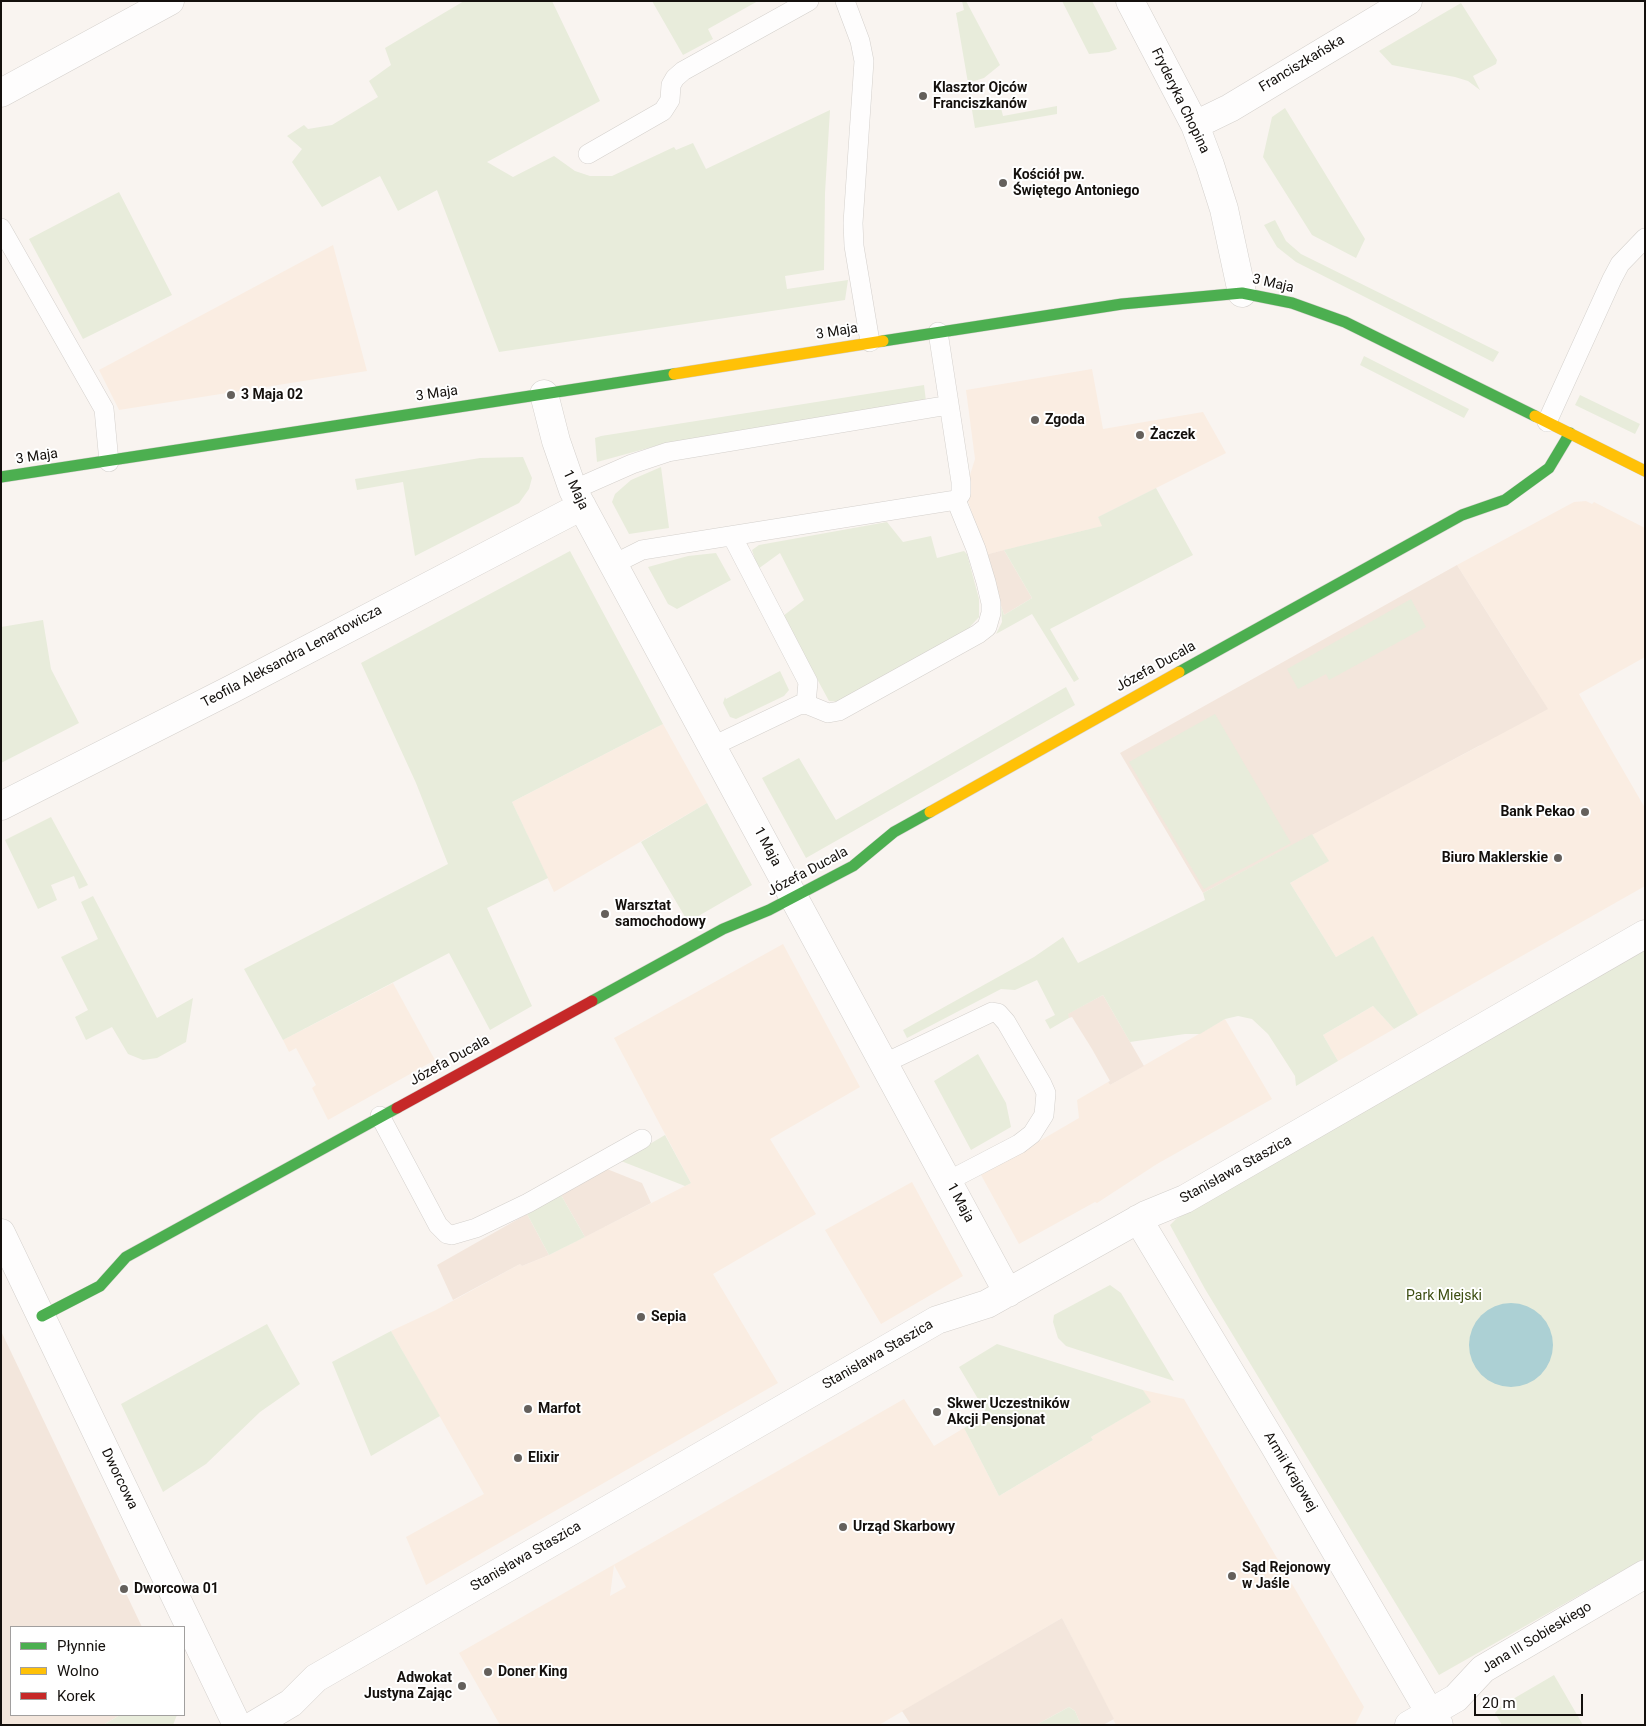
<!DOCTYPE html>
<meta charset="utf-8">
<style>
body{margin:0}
#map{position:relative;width:1646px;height:1726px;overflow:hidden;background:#f9f4f0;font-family:Roboto,sans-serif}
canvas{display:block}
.frame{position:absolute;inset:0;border:2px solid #14100d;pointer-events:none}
.legend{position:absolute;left:10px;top:1626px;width:175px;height:90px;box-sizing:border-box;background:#fff;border:1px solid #a19f9e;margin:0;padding:6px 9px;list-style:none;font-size:15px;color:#14100d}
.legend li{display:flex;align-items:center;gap:10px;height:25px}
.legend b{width:25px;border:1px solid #a19f9e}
.scale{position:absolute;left:1474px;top:1694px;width:109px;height:22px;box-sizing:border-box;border:2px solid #14100d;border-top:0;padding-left:6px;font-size:15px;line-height:18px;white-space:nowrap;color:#14100d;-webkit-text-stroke:4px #fff;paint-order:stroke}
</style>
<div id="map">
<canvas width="1646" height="1726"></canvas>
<div class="frame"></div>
<ul class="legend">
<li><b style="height:6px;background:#4caf50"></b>Płynnie</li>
<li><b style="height:6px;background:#ffc107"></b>Wolno</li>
<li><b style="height:6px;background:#c62828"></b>Korek</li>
</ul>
<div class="scale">20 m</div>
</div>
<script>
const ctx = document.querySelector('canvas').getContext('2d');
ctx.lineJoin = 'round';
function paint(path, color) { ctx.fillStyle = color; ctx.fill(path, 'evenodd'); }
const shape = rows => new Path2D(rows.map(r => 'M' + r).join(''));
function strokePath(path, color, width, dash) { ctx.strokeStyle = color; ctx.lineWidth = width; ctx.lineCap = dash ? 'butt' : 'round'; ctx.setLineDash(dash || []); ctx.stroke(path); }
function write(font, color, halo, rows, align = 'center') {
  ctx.font = font + ' Roboto,sans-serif'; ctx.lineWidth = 4; ctx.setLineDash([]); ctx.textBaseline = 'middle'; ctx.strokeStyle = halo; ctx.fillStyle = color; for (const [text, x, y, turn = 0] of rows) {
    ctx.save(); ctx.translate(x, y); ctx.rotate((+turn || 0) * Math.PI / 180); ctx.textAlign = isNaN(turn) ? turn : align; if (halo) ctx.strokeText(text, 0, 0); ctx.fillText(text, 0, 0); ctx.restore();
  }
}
const commercial = shape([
 [333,245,367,371,119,410,99,370],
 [1092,369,1103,429,1203,412,1226,453,1098,517,1103,526,985,555,965,491,975,459,966,390],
 [1586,501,1592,504,1594,502,1645,528,1645,657,1579,694,1645,808,1645,886,1418,1015,1373,937,1336,957,1290,883,1328,861,1312,834,1479,746,1533,685,1457,565,1574,502],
 [663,724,707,803,554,892,512,802],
 [783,944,860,1087,770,1139,816,1214,713,1274,778,1383,426,1585,406,1537,484,1494,391,1331,436,1310,520,1264,522,1266,549,1255,691,1183,614,1038],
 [393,983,435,1060,328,1120,312,1088,316,1085,296,1048,289,1052,283,1040],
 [1373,1006,1394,1029,1338,1061,1323,1035],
 [1225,1019,1272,1099,1157,1164,1097,1203,1095,1202,1019,1244,981,1175,1079,1118,1077,1100,1108,1082,1110,1085],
 [912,1182,963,1276,881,1324,825,1230],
 [1143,1390,1184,1399,1364,1707,1355,1725,1116,1725,1062,1618,879,1725,500,1725,459,1653,904,1399,934,1446,964,1428,999,1496,1093,1440,1091,1437,1150,1402],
 [614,1565,626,1587,610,1596]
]);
const built = shape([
 [1004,550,1032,598,1004,615,985,555],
 [1457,565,1548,709,1203,893,1120,753],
 [1103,995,1144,1066,1110,1085,1108,1082,1110,1081,1092,1049,1072,1017,1069,1018,1067,1014],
 [607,1169,642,1183,651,1203,585,1237,561,1195],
 [527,1214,549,1255,522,1266,520,1264,453,1300,437,1265],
 [1,1331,142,1627,11,1627,11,1715,120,1715,103,1725,1,1725],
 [1062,1618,1114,1719,1103,1725,1081,1725,1075,1711,1069,1707,1036,1725,911,1725,902,1711]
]);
const green = shape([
 [464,1,552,1,600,101,487,162,513,177,554,156,575,171,590,176,612,176,674,147,676,150,693,143,706,169,830,110,825,193,824,270,785,276,787,289,848,280,845,300,499,352,437,190,398,211,380,176,322,207,292,162,302,149,287,136,304,125,308,129,332,125,378,97,369,81,391,65,385,48],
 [652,1,758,1,708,29,713,39,683,55],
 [962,1,966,1,1000,65,984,78,968,83,956,13,964,10],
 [1062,1,1092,1,1117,49,1109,52,1089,54],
 [1461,3,1497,60,1496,64,1473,76,1480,90,1468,81,1455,77,1392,65,1379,51],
 [999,100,1003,116,1057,106,1057,114,975,128,972,110,985,108,985,103],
 [1285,108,1365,239,1356,258,1312,235,1263,157,1272,117],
 [119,192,172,295,83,339,29,239],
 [1275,220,1286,241,1301,254,1499,352,1493,362,1296,262,1277,247,1264,225],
 [1364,356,1469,409,1464,418,1360,365],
 [924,385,926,401,663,444,597,462,595,438,601,436],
 [1580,395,1640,424,1635,434,1575,405],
 [523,457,532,478,529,489,519,503,415,556,403,482,357,490,355,479,480,458],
 [661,467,669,528,629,534,612,502,615,494,631,480],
 [1156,488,1193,555,1050,629,1079,679,1074,682,1032,614,996,634,1002,622,1001,606,1004,615,1032,598,1004,550,1102,526,1098,517],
 [887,522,903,542,931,536,937,558,964,551,967,554,979,599,979,617,968,629,840,702,829,701,783,616,804,600,780,553,758,569,752,550,759,545],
 [570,551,663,724,512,802,548,878,487,908,532,1006,490,1030,449,953,283,1040,244,969,448,864,416,783,361,663],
 [716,553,731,580,677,609,668,604,648,567,688,556],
 [1411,599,1426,627,1329,680,1326,674,1298,689,1287,669],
 [43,620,51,669,79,723,1,763,1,627],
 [780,671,789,690,784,696,736,719,730,717,723,703,725,697,726,699],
 [1066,687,1075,705,806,858,762,778,799,758,836,820],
 [1215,714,1291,843,1204,889,1129,762],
 [707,803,752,885,688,922,641,842],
 [51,817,88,885,79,889,74,876,51,885,57,900,38,909,5,840],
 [1312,834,1329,861,1290,883,1336,957,1373,936,1418,1015,1394,1029,1373,1006,1323,1035,1338,1061,1296,1086,1295,1076,1268,1034,1252,1019,1238,1016,1225,1019,1200,1034,1185,1034,1130,1042,1103,995,1068,1014,1069,1018,1050,1029,1045,1020,1055,1015,1037,980,1015,990,1001,989,907,1038,903,1030,1034,957,1063,937,1078,963,1205,900,1203,893],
 [93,896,157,1018,193,998,186,1042,157,1058,143,1060,128,1054,112,1027,86,1040,75,1017,88,1010,61,957,98,939,81,902],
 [1645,947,1645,1558,1439,1675,1205,1289,1170,1225,1176,1219],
 [978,1054,1006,1103,1011,1127,971,1150,934,1081],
 [665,1135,691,1183,685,1186,621,1161],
 [561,1195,585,1237,549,1255,527,1214],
 [1110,1285,1121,1293,1174,1381,1066,1346,1058,1338,1053,1322,1054,1315],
 [267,1324,300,1384,260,1412,206,1464,163,1492,121,1404],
 [391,1331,440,1416,371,1456,332,1362],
 [997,1344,1143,1390,1151,1402,1091,1437,1093,1440,999,1496,964,1428,987,1414,959,1367],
 [1554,1675,1583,1725,1502,1725,1495,1713,1501,1706],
 [1069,1707,1075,1711,1081,1725,1036,1725],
 [120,1715,177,1715,173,1725,103,1725]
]);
const water = shape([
 '1469 1345a42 42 0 1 1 84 0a42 42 0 1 1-84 0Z'
]);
const lane = shape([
 [845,1,860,41,864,61,853,223,854,246,870,342],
 [588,154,663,111,670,100,671,85,675,78,683,71,809,1],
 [1,228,104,409,109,462],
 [1547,422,1612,279,1620,264,1645,238],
 [573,490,632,464,668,452,949,405],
 [732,536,808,682,806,704],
 [614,564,642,550,956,500,961,494,961,482,938,332],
 [713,746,799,705,806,704,828,713,839,711,978,634,987,627,991,613,991,603,986,582,976,549,956,500],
 [885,1063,992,1012,998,1013,1006,1022,1042,1084,1046,1093,1044,1115,1032,1134,1019,1144,948,1181],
 [380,1116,438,1225,447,1234,452,1235,476,1228,528,1203,642,1139]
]);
const street = shape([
 [1130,1,1195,125,1210,165,1224,209,1242,293],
 [1,93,170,1],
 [1195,125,1230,108,1408,1],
 [544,394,556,441,573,490,1008,1293],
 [1,806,232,689,582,506],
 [1138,1219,1274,1445,1430,1713,1439,1725],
 [1,1233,237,1725],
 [254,1725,291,1703,316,1678,937,1320,987,1304,1146,1215,1185,1199,1645,934],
 [1409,1725,1456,1698,1483,1669,1645,1574]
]);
const fast = shape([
 [883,341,1122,304,1242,293,1292,303,1345,322,1535,416],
 [1,477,674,374],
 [1179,672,1462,515,1505,500,1549,468,1570,433],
 [592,1001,723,929,769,910,853,866,894,832,930,812],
 [42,1316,100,1286,126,1257,397,1108]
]);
const slow = shape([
 [674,374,883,341],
 [1535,416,1645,471],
 [930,812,1179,672]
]);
const jam = shape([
 [397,1108,592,1001]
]);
const markers = [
 [923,96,5,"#64605c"],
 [1003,183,5,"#64605c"],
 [231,395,5,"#64605c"],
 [1035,420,5,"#64605c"],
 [1140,435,5,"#64605c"],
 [1585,812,5,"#64605c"],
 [1558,858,5,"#64605c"],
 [605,914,5,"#64605c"],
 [641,1317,5,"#64605c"],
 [528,1409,5,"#64605c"],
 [937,1412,5,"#64605c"],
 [518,1458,5,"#64605c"],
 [843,1527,5,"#64605c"],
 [1232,1576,5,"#64605c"],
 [124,1589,5,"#64605c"],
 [488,1672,5,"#64605c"],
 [462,1686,5,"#64605c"]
];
const streetNames = [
 ["Franciszkańska",1302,64,-31],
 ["Fryderyka Chopina",1180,101,64],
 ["3 Maja",1273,284,13],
 ["3 Maja",837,332,-9],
 ["3 Maja",437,394,-8],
 ["3 Maja",37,457,-8],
 ["1 Maja",575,490,65],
 ["Teofila Aleksandra Lenartowicza",292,657,-28],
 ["Józefa Ducala",1156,667,-29],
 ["1 Maja",767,847,62],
 ["Józefa Ducala",808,872,-28],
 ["Józefa Ducala",450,1061,-29],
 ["Stanisława Staszica",1236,1170,-29],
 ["1 Maja",960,1203,62],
 ["Stanisława Staszica",878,1355,-30],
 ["Armii Krajowej",1290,1472,59],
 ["Dworcowa",119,1479,64],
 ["Stanisława Staszica",526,1557,-30],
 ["Jana III Sobieskiego",1537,1638,-31]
];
const poiNames = [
 ["Klasztor Ojców",933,88],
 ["Franciszkanów",933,104],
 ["Kościół pw.",1013,175],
 ["Świętego Antoniego",1013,191],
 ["3 Maja 02",241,395],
 ["Zgoda",1045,420],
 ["Żaczek",1150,435],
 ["Bank Pekao",1575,812,"right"],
 ["Biuro Maklerskie",1548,858,"right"],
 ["Warsztat",615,906],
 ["samochodowy",615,922],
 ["Sepia",651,1317],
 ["Skwer Uczestników",947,1404],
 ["Akcji Pensjonat",947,1420],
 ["Marfot",538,1409],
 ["Elixir",528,1458],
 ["Urząd Skarbowy",853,1527],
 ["Sąd Rejonowy",1242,1568],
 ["w Jaśle",1242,1584],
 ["Dworcowa 01",134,1589],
 ["Doner King",498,1672],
 ["Adwokat",452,1678,"right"],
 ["Justyna Zając",452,1694,"right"]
];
const parkNames = [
 ["Park Miejski",1444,1296]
];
paint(commercial, '#faede2');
paint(built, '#f3e6dc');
paint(green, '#e8ecdb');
paint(water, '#acd0d4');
strokePath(lane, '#d4d0cc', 20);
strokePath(street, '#d4d0cc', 29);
strokePath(fast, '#d4d0cc', 12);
strokePath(slow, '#d4d0cc', 12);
strokePath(jam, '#d4d0cc', 12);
strokePath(lane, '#fefdfd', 19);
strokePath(street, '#fefdfd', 28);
strokePath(fast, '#4caf50', 11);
strokePath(slow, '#ffc107', 11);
strokePath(jam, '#c62828', 11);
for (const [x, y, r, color] of markers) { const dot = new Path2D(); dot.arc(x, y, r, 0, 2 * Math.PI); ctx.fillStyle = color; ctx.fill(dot); strokePath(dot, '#fff', 2); }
write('14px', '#14100d', '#fff', streetNames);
write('bold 14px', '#14100d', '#fff', poiNames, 'left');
write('14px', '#3d4e12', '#fff', parkNames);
</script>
